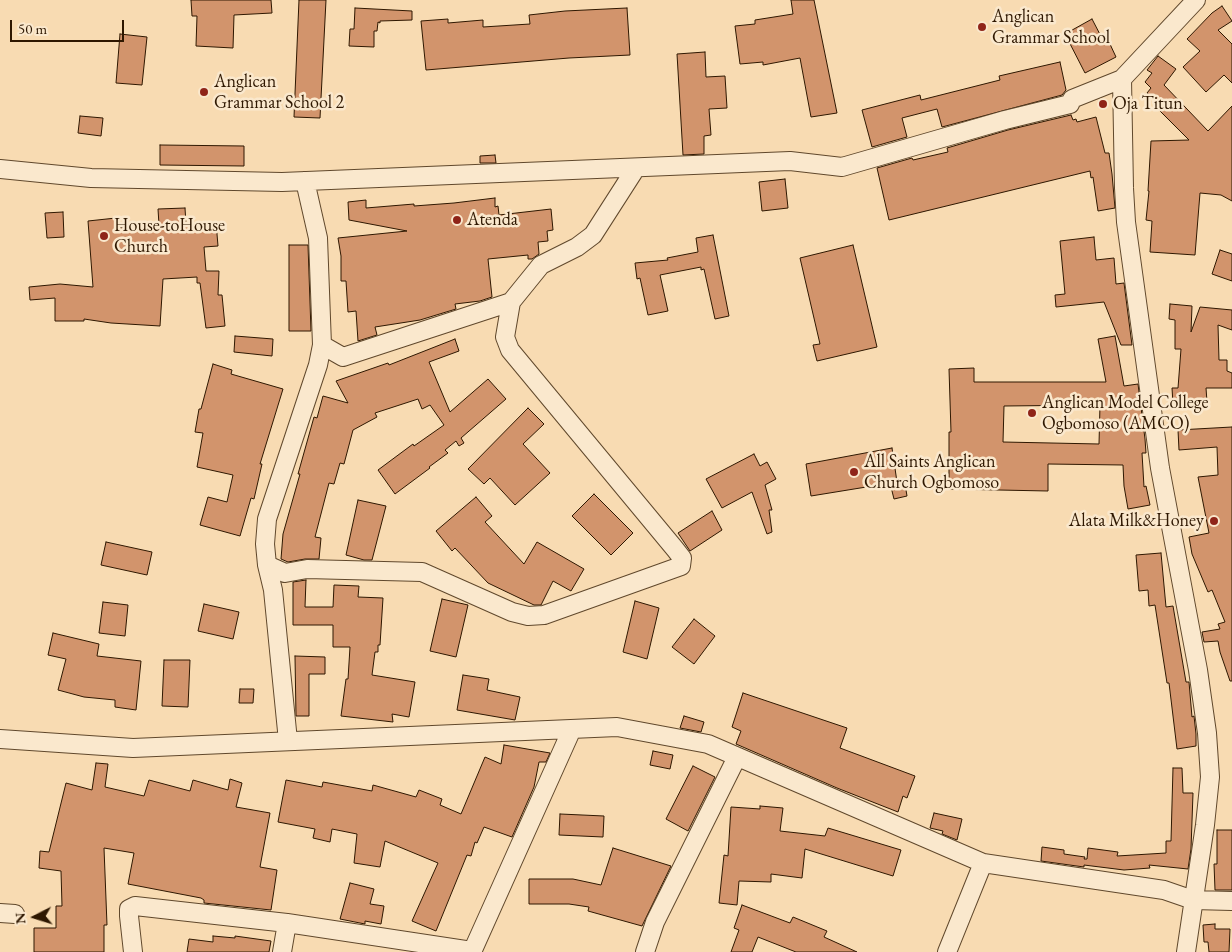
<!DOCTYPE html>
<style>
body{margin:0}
#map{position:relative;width:1232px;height:952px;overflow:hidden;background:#f8dbb2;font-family:"EB Garamond",serif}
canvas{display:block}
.north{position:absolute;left:10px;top:892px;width:50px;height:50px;-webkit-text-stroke:4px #fae8cd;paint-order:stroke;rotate:265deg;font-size:14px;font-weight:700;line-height:20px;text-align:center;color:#2e1700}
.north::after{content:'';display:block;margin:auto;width:18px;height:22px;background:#2e1700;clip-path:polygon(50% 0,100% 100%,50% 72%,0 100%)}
.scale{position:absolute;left:10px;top:20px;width:114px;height:22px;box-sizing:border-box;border:2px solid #2e1700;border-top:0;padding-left:6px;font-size:15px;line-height:18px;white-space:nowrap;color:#2e1700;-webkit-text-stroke:4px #fae8cd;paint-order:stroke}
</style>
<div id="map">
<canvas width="1232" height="952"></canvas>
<div class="north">N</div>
<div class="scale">50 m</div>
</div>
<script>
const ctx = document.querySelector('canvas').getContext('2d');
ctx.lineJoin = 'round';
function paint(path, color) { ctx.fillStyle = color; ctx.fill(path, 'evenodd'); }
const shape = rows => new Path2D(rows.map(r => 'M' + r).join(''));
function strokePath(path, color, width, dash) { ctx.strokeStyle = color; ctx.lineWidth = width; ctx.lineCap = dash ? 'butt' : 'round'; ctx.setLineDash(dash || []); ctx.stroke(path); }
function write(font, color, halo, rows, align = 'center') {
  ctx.font = font + ' "EB Garamond",serif'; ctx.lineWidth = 5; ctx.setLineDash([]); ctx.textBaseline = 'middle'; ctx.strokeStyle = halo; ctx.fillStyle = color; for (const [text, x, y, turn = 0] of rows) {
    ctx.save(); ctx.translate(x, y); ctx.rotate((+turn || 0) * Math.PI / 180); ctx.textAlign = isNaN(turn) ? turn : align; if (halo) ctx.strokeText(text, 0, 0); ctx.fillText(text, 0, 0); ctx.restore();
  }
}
const building = shape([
 [191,0,271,0,272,13,234,15,233,48,196,46,197,16,192,16,191,0],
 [299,0,326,0,320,118,294,117,299,0],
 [791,0,814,0,837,113,811,117,800,58,763,65,763,62,740,64,735,26,755,24,755,20,793,14,791,0],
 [1222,6,1232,21,1218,30,1232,44,1232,83,1224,75,1206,92,1183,67,1200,51,1187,39,1212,13,1222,6],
 [355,8,412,11,412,20,380,21,380,23,378,22,377,31,374,31,374,47,349,46,350,29,354,29,355,8],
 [627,8,630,55,569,58,426,70,421,21,448,19,448,23,483,20,483,27,530,24,529,15,565,11,627,8],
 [1092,19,1105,44,1109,42,1116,57,1085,73,1065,34,1092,19],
 [120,34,147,37,142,85,116,83,120,34],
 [705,52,706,77,725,76,727,108,709,109,711,135,704,136,704,154,683,155,677,54,705,52],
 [1158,56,1176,69,1164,85,1208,131,1232,106,1232,201,1221,195,1200,193,1195,255,1150,252,1152,221,1146,220,1149,191,1148,191,1151,141,1189,140,1157,108,1161,105,1147,93,1151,88,1145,82,1152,73,1147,70,1158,56],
 [1060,62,1066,90,1062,95,942,127,937,109,902,118,907,137,872,147,862,110,920,95,921,100,1000,80,999,76,1060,62],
 [1071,115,1073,120,1076,119,1077,122,1096,117,1105,153,1109,153,1112,174,1115,208,1098,211,1093,177,1091,178,1090,171,889,220,877,168,912,158,913,160,948,152,947,148,1008,130,1071,115],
 [80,116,103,118,101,136,78,133,80,116],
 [160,145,244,146,244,166,160,165,160,145],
 [495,155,496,163,480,163,480,156,495,155],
 [785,179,788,208,762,211,759,182,785,179],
 [495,198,495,207,498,206,499,215,551,209,553,230,547,231,548,241,538,242,539,254,532,259,528,259,528,255,488,259,492,297,480,301,455,304,456,309,420,320,375,327,377,335,358,341,356,311,348,312,346,281,341,281,341,256,338,238,407,231,349,220,348,202,366,200,366,208,414,204,414,206,454,203,495,198],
 [185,208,186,224,216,222,218,246,204,247,206,271,219,271,218,295,222,295,225,326,206,328,200,283,197,283,197,277,163,279,160,326,111,323,84,319,84,321,55,321,55,298,30,300,29,287,60,284,93,287,88,221,116,218,117,228,159,225,158,209,185,208],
 [63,212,64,237,47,238,45,213,63,212],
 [713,235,729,316,715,319,704,269,701,270,701,267,660,275,668,311,648,315,640,278,637,279,635,263,668,260,667,258,698,252,696,238,713,235],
 [1094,237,1096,260,1114,258,1116,284,1124,283,1132,345,1121,345,1104,302,1056,307,1055,295,1065,294,1060,241,1094,237],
 [289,245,308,245,311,331,289,331,289,245],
 [853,245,877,347,817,361,813,345,820,344,800,258,853,245],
 [1220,250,1232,254,1232,281,1212,274,1220,250],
 [1170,304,1192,306,1191,332,1200,307,1232,310,1232,330,1218,325,1219,360,1227,360,1227,371,1232,373,1232,388,1206,388,1207,402,1173,404,1172,388,1178,388,1181,349,1175,349,1175,320,1169,319,1170,304],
 [235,336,273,339,272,356,234,352,235,336],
 [1115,336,1124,386,1138,384,1145,439,1146,453,1142,453,1144,487,1146,486,1150,505,1128,509,1124,486,1123,465,1048,464,1048,491,949,489,949,432,951,432,949,369,974,368,974,382,1106,382,1098,339,1115,336],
 [1100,405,1099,444,1003,442,1004,406,1100,405],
 [455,339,459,351,429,362,450,412,488,379,506,399,461,438,464,443,459,446,456,441,445,450,448,453,429,467,430,468,395,494,378,470,413,444,414,446,444,425,430,405,422,409,418,399,375,413,377,417,353,430,344,464,340,463,334,484,329,483,315,537,321,538,319,559,305,559,288,562,281,559,283,534,300,474,298,474,314,417,317,418,323,396,348,403,336,381,388,363,389,365,455,339],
 [213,364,232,370,231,374,283,389,260,464,262,464,254,499,251,498,240,536,200,525,208,497,227,502,233,475,197,467,203,433,195,432,199,409,201,409,213,364],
 [528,408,544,424,523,444,550,473,515,505,490,478,484,484,468,469,528,408],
 [1232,427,1232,681,1230,681,1220,652,1218,641,1204,642,1202,632,1220,629,1218,624,1225,622,1212,590,1208,592,1192,554,1189,537,1209,533,1198,477,1218,475,1217,447,1179,450,1178,430,1232,427],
 [892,448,897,482,811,496,806,464,892,448],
 [754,454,760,466,767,462,776,479,765,485,772,510,769,510,772,532,767,534,752,492,722,508,706,479,754,454],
 [905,484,907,496,894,499,891,487,905,484],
 [594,494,633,533,611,555,572,516,594,494],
 [476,497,492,516,485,522,524,564,537,542,584,569,571,591,553,581,541,605,534,605,488,583,455,548,452,551,436,531,476,497],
 [358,500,386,506,372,560,364,560,346,555,358,500],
 [712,511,722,530,690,551,678,533,712,511],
 [106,542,152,552,147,575,101,565,106,542],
 [1161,553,1166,607,1173,606,1186,682,1189,682,1192,717,1194,716,1196,734,1196,746,1177,749,1169,683,1167,683,1155,605,1149,606,1148,590,1139,591,1136,555,1161,553],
 [306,580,305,607,333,607,334,585,359,586,358,597,383,598,380,645,378,645,378,652,375,652,372,675,415,682,409,717,392,714,393,722,341,716,346,679,348,679,350,647,333,647,333,625,293,625,293,582,306,580],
 [442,599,468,605,456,657,430,651,442,599],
 [635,601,659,608,647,659,623,652,635,601],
 [103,602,128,605,125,636,99,633,103,602],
 [204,604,239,612,233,639,198,631,204,604],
 [694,619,715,636,694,664,672,647,694,619],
 [53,633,99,644,97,656,141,661,136,710,115,707,115,700,84,697,58,690,66,659,48,655,53,633],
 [295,656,325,657,325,674,309,674,309,716,296,716,295,656],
 [164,660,190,660,188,707,162,706,164,660],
 [463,675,489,679,487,690,520,697,515,720,457,710,463,675],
 [240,689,254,689,253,703,239,703,240,689],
 [743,693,847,728,840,748,915,776,907,798,903,796,898,812,837,788,736,744,741,731,732,727,743,693],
 [684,716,704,722,701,732,680,728,684,716],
 [504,745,550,753,546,762,539,762,534,787,512,837,484,827,477,843,475,842,471,856,467,855,436,931,412,921,438,863,385,841,380,867,354,863,357,834,332,829,330,842,313,838,315,829,278,822,286,780,322,787,323,782,372,791,373,785,416,797,419,790,442,799,440,805,461,814,485,757,501,764,504,745],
 [653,751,673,755,670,769,650,765,653,751],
 [96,763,108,764,105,787,144,796,149,780,190,791,193,780,228,790,230,779,242,783,236,807,270,813,260,867,277,870,271,910,204,903,204,900,201,898,128,884,134,853,104,848,107,925,104,925,104,952,34,952,34,928,56,928,56,906,62,906,61,871,39,868,40,851,49,852,66,783,92,790,96,763],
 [693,766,715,777,688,831,666,819,693,766],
 [1173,768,1182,768,1183,793,1193,793,1191,849,1188,869,1149,865,1150,868,1124,870,1084,865,1084,867,1041,861,1042,847,1064,850,1064,854,1085,857,1084,859,1087,859,1088,848,1118,852,1117,856,1166,853,1166,841,1171,841,1173,768],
 [760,806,783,808,780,831,825,836,828,828,901,850,893,876,805,849,802,878,771,874,771,882,739,881,737,905,719,903,724,855,728,856,731,807,760,809,760,806],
 [934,813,962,819,957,840,942,834,943,831,930,828,934,813],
 [560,814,604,816,603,837,559,835,560,814],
 [1217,830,1232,830,1232,890,1215,890,1214,864,1217,864,1217,830],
 [613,848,671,866,642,926,588,911,589,907,569,904,529,904,529,879,573,879,601,885,613,848],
 [350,883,374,889,370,904,384,906,381,924,365,921,365,924,340,919,350,883],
 [742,905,790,923,793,917,827,931,824,937,857,952,796,952,758,937,752,952,731,952,739,930,734,928,742,905],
 [1215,924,1215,929,1230,929,1229,952,1209,952,1208,942,1204,942,1203,925,1215,924],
 [213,936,235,938,235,936,271,941,269,952,187,952,189,939,213,942,213,936]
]);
const minor = shape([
 [1122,79,1124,188,1126,222,1160,468,1198,670,1207,733,1210,777,1205,825,1186,952],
 [0,169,91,178,282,182,790,161,842,167,1005,120,1070,104,1072,99,1122,79,1196,0],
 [322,345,343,357,511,302],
 [267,565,285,573,307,569,422,572,512,612,528,616,544,615,681,566,682,558,675,549,510,350,505,337,511,302,541,265,577,247,593,235,636,168],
 [0,739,133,748,617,727,708,744,983,863,1164,890,1193,900,1232,901],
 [288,741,273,590,267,565,265,544,267,519,318,365,322,345,318,238,305,181],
 [0,913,15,914],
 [133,952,129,916,129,909,135,906,287,923,472,951],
 [282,952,287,923],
 [472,952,572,729],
 [645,952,655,922,737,757],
 [947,952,983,863]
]);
const markers = [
 [982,27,5,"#8f2418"],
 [204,92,5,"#8f2418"],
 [1103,104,5,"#8f2418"],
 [457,220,5,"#8f2418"],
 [104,236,5,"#8f2418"],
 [1032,413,5,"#8f2418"],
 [854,472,5,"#8f2418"],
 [1214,521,5,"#8f2418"]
];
const poiNames = [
 ["Anglican",992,17],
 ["Grammar School",992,38],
 ["Anglican",214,82],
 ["Grammar School 2",214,103],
 ["Oja Titun",1113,104],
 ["Atenda",467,220],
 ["House-toHouse",114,226],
 ["Church",114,247],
 ["Anglican Model College",1042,403],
 ["Ogbomoso (AMCO)",1042,424],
 ["All Saints Anglican",864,462],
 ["Church Ogbomoso",864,483],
 ["Alata Milk&Honey",1204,521,"right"]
];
paint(building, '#d2946c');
strokePath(building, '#2e1700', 1);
strokePath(minor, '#60482c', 20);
strokePath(minor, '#fae8cd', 18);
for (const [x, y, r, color] of markers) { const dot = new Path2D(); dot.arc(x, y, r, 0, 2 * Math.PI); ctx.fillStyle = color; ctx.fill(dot); strokePath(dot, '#fae8cd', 2); }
write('18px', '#2e1700', '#fae8cd', poiNames, 'left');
</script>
